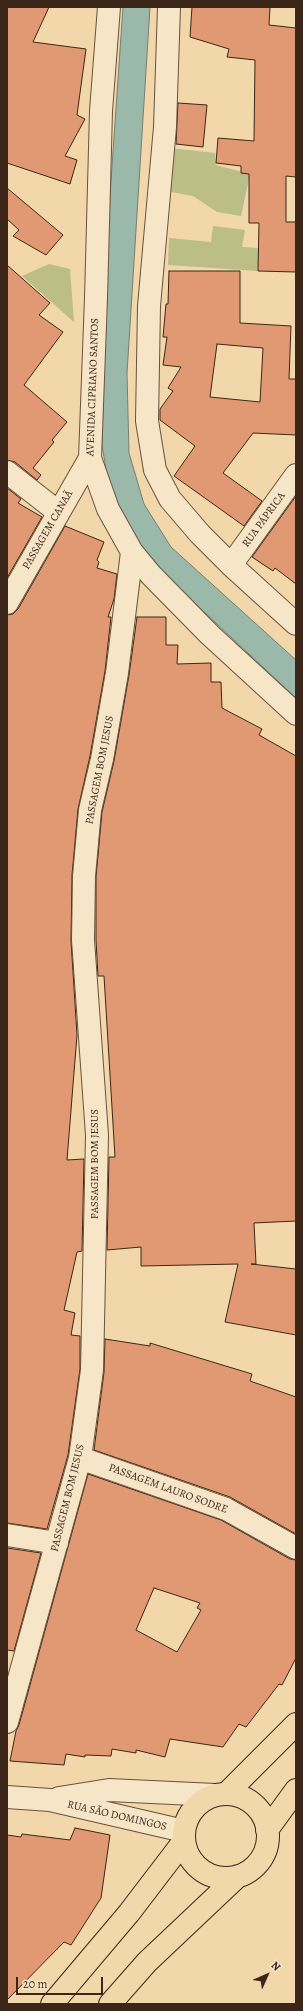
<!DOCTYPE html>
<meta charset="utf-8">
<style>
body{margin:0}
#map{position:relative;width:303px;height:2011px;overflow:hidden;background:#f1d7a9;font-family:Alegreya,serif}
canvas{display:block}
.frame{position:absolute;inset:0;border:8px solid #3c2619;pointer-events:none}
.north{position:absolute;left:247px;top:1955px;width:40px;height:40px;-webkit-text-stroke:3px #f6e5c7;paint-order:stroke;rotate:45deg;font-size:11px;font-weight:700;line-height:16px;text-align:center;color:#3c2619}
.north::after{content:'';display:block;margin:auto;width:14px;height:18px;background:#3c2619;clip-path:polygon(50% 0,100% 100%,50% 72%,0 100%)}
.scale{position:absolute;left:16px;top:1977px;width:87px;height:18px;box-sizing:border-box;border:2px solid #3c2619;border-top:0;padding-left:5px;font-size:12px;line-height:14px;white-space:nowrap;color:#3c2619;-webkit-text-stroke:3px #f6e5c7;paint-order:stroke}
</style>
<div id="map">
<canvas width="303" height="2011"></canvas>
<div class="frame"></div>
<div class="north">N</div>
<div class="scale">20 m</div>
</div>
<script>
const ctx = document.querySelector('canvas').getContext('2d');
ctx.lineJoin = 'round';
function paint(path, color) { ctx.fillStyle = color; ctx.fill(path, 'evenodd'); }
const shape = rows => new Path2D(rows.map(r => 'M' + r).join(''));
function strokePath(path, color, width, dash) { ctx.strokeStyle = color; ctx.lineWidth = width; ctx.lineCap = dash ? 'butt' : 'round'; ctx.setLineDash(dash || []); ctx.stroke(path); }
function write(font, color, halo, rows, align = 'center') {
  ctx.font = font + ' Alegreya,serif'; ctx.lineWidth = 3; ctx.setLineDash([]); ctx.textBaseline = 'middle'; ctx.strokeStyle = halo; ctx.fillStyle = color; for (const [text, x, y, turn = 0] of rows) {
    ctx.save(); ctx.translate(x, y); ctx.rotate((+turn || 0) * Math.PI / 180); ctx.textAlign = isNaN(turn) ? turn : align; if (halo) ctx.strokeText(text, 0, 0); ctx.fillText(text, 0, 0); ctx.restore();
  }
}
const green = shape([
 [170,148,215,153,216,165,250,174,241,216,217,212,193,196,166,191],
 [213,226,245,230,242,247,259,248,258,271,168,265,169,238,211,242],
 [49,264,70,269,74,322,22,276]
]);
const water = shape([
 [123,7,150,7,127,373,129,453,144,504,171,547,296,660,296,698,170,580,125,527,108,481,102,445,107,239,123,7]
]);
const building = shape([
 [7,7,49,7,33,42,86,49,77,115,85,119,65,156,77,160,70,184,7,163,7,7],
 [192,7,270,7,269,25,296,28,296,177,286,176,286,222,296,222,296,272,258,271,259,223,249,223,249,174,241,173,241,166,216,163,218,138,254,141,255,60,227,57,229,49,190,37,192,7],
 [178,103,207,105,203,147,176,144,178,103],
 [7,188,63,235,46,255,13,236,19,230,7,219,7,188],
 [7,265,50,303,39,315,63,332,24,385,67,422,52,440,54,442,33,468,41,475,37,480,15,462,7,460,7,265],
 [169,271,240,271,240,323,291,326,289,379,296,379,296,435,253,433,223,473,262,501,244,526,174,476,195,446,160,420,160,409,173,391,168,388,181,367,163,365,167,337,163,337,166,304,168,304,169,271],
 [217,344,263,348,260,402,210,397,217,344],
 [7,488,21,499,18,503,42,517,7,578,7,488],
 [296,496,296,584,275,568,273,571,252,557,296,496],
 [65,526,104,542,97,560,99,562,97,568,117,574,114,599,108,617,111,617,105,671,90,756,78,809,72,875,71,941,77,1035,67,1160,84,1159,82,1251,77,1252,64,1310,75,1313,71,1335,80,1336,80,1369,68,1455,47,1529,7,1523,7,615,13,614,18,609,65,526],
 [137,617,166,617,166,645,178,645,177,664,211,663,211,682,221,682,222,708,262,729,259,735,296,756,296,1221,254,1223,256,1264,251,1264,296,1269,296,1335,225,1322,238,1264,141,1266,141,1247,107,1250,109,1157,115,1157,104,976,98,976,96,940,96,877,102,812,114,761,129,675,137,617],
 [105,1339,150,1346,150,1343,252,1374,250,1381,296,1397,296,1534,230,1497,94,1450,104,1372,105,1339],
 [88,1474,221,1520,290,1559,296,1560,296,1658,282,1685,279,1684,246,1727,239,1724,223,1747,170,1739,165,1757,136,1750,136,1753,112,1749,111,1756,85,1755,85,1757,66,1754,64,1765,10,1761,16,1731,19,1725,88,1474],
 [154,1588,200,1603,197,1608,201,1610,177,1652,136,1630,154,1588],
 [7,1548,41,1553,14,1651,7,1650,7,1548],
 [75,1828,110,1835,101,1898,71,1945,64,1942,7,2000,7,1835,21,1837,22,1834,70,1840,75,1828]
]);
const minor = shape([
 [109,7,101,111,96,298,90,458,108,509,132,552,151,575,210,635,296,714],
 [169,7,165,127,149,306,147,421,155,470,170,499,200,534,231,565,296,624],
 [7,472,58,512],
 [231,565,296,475],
 [7,603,90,458],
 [80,1458,226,1509,296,1548],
 [7,1535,57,1543],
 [7,1722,80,1458,92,1370,97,1135,83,940,84,876,90,810,102,759,117,673,132,552],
 [7,1797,50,1800,184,1831],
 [59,1798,109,1790,215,1795]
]);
const major = shape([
 [226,1794,296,1724],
 '184 1836a42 42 0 1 1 84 0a42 42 0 1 1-84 0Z',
 [267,1830,296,1790],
 [52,2004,129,1913,184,1841],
 [110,2004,147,1962,238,1876]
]);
const streetNames = [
 ["AVENIDA CIPRIANO SANTOS",93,387,-88],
 ["RUA PÁPRICA",264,520,-54],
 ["PASSAGEM CANAÃ",48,530,-60],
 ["PASSAGEM BOM JESUS",100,770,-79],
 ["PASSAGEM BOM JESUS",95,1164,-90],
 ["PASSAGEM LAURO SODRE",168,1489,20],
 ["PASSAGEM BOM JESUS",68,1498,-76],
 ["RUA SÃO DOMINGOS",117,1816,13]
];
paint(green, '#bbbe87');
paint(water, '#9bb9aa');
strokePath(water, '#757e70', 1);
paint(building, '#e19973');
strokePath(building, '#3c2619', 1);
strokePath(minor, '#69523d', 24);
strokePath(major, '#3c2619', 24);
strokePath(minor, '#f6e5c7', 22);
strokePath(major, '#f1d7a9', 22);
write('11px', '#3c2619', '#f6e5c7', streetNames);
</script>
